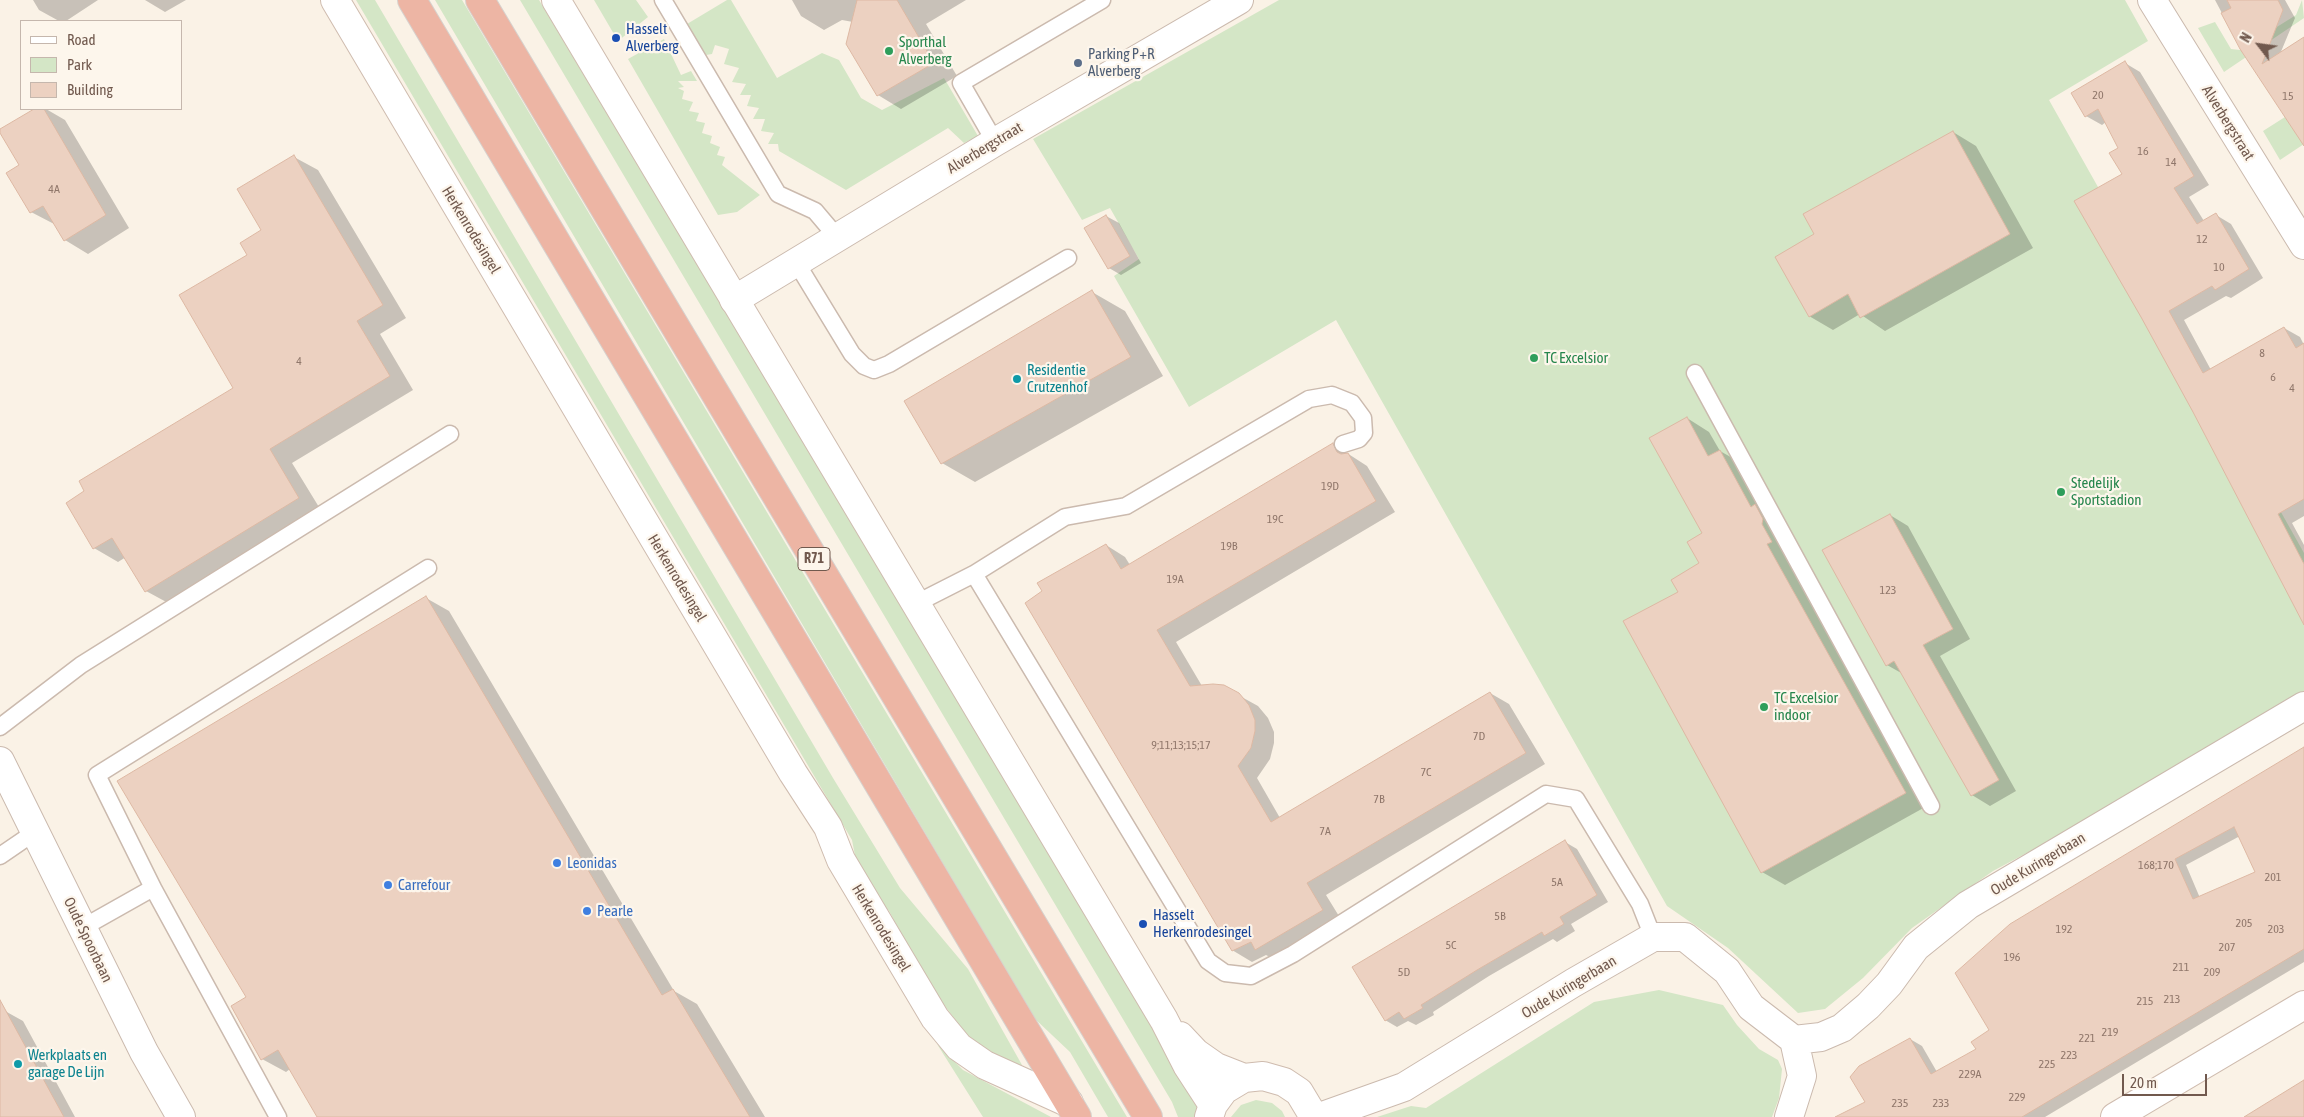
<!DOCTYPE html>
<style>
body{margin:0}
#map{position:relative;width:2304px;height:1117px;overflow:hidden;background:#faf2e6;font-family:"Asap Condensed",sans-serif}
canvas{display:block}
.legend{position:absolute;left:20px;top:20px;width:162px;height:90px;box-sizing:border-box;background:#fdf6ec;border:1px solid #c5b7ad;margin:0;padding:6px 9px;list-style:none;font-size:15px;color:#71594e}
.legend li{display:flex;align-items:center;gap:10px;height:25px}
.legend b{width:25px;border:1px solid #c5b7ad}
.north{position:absolute;left:2234px;top:20px;width:50px;height:50px;-webkit-text-stroke:4px #fdf6ec;paint-order:stroke;rotate:300deg;font-size:14px;font-weight:700;line-height:20px;text-align:center;color:#71594e}
.north::after{content:'';display:block;margin:auto;width:18px;height:22px;background:#71594e;clip-path:polygon(50% 0,100% 100%,50% 72%,0 100%)}
.scale{position:absolute;left:2122px;top:1074px;width:85px;height:22px;box-sizing:border-box;border:2px solid #71594e;border-top:0;padding-left:6px;font-size:15px;line-height:18px;white-space:nowrap;color:#71594e;-webkit-text-stroke:4px #fdf6ec;paint-order:stroke}
</style>
<div id="map">
<canvas width="2304" height="1117"></canvas>
<ul class="legend">
<li><b style="height:6px;background:#fff"></b>Road</li>
<li><b style="height:14px;background:#d4e6c6"></b>Park</li>
<li><b style="height:14px;background:#ecd1c1"></b>Building</li>
</ul>
<div class="north">N</div>
<div class="scale">20 m</div>
</div>
<script>
const ctx = document.querySelector('canvas').getContext('2d');
ctx.lineJoin = 'round';
function paint(path, color) { ctx.fillStyle = color; ctx.fill(path, 'evenodd'); }
const shape = rows => new Path2D(rows.map(r => 'M' + r).join(''));
function strokePath(path, color, width, dash) { ctx.strokeStyle = color; ctx.lineWidth = width; ctx.lineCap = dash ? 'butt' : 'round'; ctx.setLineDash(dash || []); ctx.stroke(path); }
function write(font, color, halo, rows, align = 'center') {
  ctx.font = font + ' "Asap Condensed",sans-serif'; ctx.lineWidth = 4.5; ctx.setLineDash([]); ctx.textBaseline = 'middle'; ctx.strokeStyle = halo; ctx.fillStyle = color; for (const [text, x, y, turn = 0] of rows) {
    ctx.save(); ctx.translate(x, y); ctx.rotate((+turn || 0) * Math.PI / 180); ctx.textAlign = isNaN(turn) ? turn : align; if (halo) ctx.strokeText(text, 0, 0); ctx.fillText(text, 0, 0); ctx.restore();
  }
}
const green = shape([
 [356,0,375,0,833,778,900,888,968,969,1022,1065,1005,1064,973,1043,931,988,889,911,867,885,858,871,852,840],
 [435,0,462,0,1127,1117,1108,1117,1070,1052,1034,1018],
 [520,0,539,0,1199,1104,1198,1117,1178,1117,1172,1102],
 [594,0,636,0,648,17,618,41],
 [727,0,731,0,777,78,822,53,839,60,861,98,882,110,944,78,978,136,964,143,948,128,846,190,779,151,778,144,768,144,774,133,761,131,765,119,753,119,759,108,747,106,751,95,740,95,746,84,732,82,739,68,724,64,729,49,715,45,712,54,706,55,701,51,687,24],
 [1279,0,2125,0,2148,41,2049,100,2304,553,2304,694,2221,749,1993,871,1912,928,1863,978,1825,1009,1798,1013,1728,948,1667,906,1336,320,1189,407,1114,276,1139,259,1110,208,1082,220,1033,139],
 [2302,0,2304,18,2224,72,2198,28,2215,22,2231,49,2240,50,2296,15],
 [664,39,681,75,691,71,697,81,678,81,684,87,678,88,684,91,682,99,693,102,689,111,699,113,696,121,705,123,702,133,712,136,710,143,720,147,717,155,725,157,722,165,760,195,737,212,718,215,628,59],
 [2285,117,2304,144,2280,160,2263,131],
 [1659,990,1723,1005,1737,1025,1759,1049,1778,1060,1782,1069,1779,1098,1772,1117,1377,1117,1411,1106,1426,1108,1594,1002],
 [937,1044,963,1070,1051,1117,983,1117],
 [1256,1100,1272,1103,1282,1111,1285,1117,1231,1117,1241,1105]
]);
const shadow = shape([
 [33,0,98,0,66,21,59,21,39,10],
 [145,0,186,0,165,12],
 [792,0,966,0,926,24,957,76,901,109,878,95,853,22,842,20,824,30,801,16],
 [2215,0,2285,0,2295,18,2280,54,2304,39,2304,141,2241,49],
 [2125,63,2140,72,2209,185,2189,197,2204,221,2216,215,2231,224,2263,278,2231,298,2226,296,2184,320,2211,370,2284,328,2300,337,2304,345,2304,516,2292,523,2304,545,2304,622,2194,412,2124,174,2120,148,2106,122,2102,125,2086,116],
 [36,109,46,109,65,120,129,228,88,254,65,240,56,225,31,212,8,173,21,166,0,131],
 [1953,132,1976,146,2033,248,1885,331,1860,314,1833,330,1809,316,1816,235],
 [294,157,318,170,406,318,380,334,413,390,292,463,322,512,170,604,146,591,126,557,118,562,94,548,235,389,249,255,263,231],
 [1106,216,1119,223,1141,263,1121,275,1109,268],
 [1092,292,1125,311,1163,376,975,482,942,463],
 [1687,418,1709,432,1720,451,1743,464,1927,806,1785,885,1762,872,1680,593,1700,564,1704,533],
 [1333,444,1367,466,1395,512,1176,642,1202,686,1238,695,1258,706,1268,718,1274,732,1274,743,1270,759,1257,778,1280,818,1490,693,1509,704,1545,764,1326,895,1342,921,1276,960,1266,955,1252,962,1232,950,1106,545,1125,557,1130,565],
 [1890,515,1908,526,1970,639,1940,656,2016,791,1990,806,1972,795,1903,674,1887,665],
 [426,598,449,611,674,991,697,1004,765,1117,319,1117,290,1069,286,1072,262,1059,248,998],
 [2304,748,2304,962,2045,1117,1865,1117,1866,1102,1910,1039,1922,1046,1937,1072,1977,1049,1991,1030,1957,973],
 [2240,836,2257,872,2200,898,2186,865],
 [1565,842,1577,849,1608,902,1571,924,1575,931,1557,942,1553,939,1489,976,1433,1012,1434,1015,1416,1025,1408,1021,1397,1027,1385,1020],
 [5,1011,23,1021,75,1117,0,1117,0,1013]
]);
const building = shape([
 [857,0,897,0,934,63,877,96,846,44,857,0],
 [2227,0,2278,0,2283,10,2262,64,2304,37,2304,146,2240,49,2221,13,2231,8,2227,0],
 [2125,61,2194,176,2174,188,2197,224,2216,213,2249,269,2215,290,2212,286,2169,311,2203,373,2284,327,2296,348,2304,343,2304,499,2278,514,2304,564,2304,625,2193,412,2141,317,2074,201,2122,174,2109,153,2118,148,2098,109,2085,117,2071,93,2125,61],
 [34,109,44,109,106,215,64,241,43,206,30,213,6,173,19,165,0,133,0,129,34,109],
 [1953,131,2010,234,1860,318,1848,294,1809,317,1775,257,1814,234,1803,214,1953,131],
 [294,155,383,305,357,321,390,376,270,449,299,498,145,592,112,538,93,549,66,503,84,491,79,481,233,388,179,295,247,255,240,243,261,230,237,189,294,155],
 [1106,215,1130,256,1108,269,1084,228,1106,215],
 [1092,290,1131,357,941,464,904,401,1092,290],
 [1687,417,1708,456,1720,450,1751,507,1755,504,1763,519,1762,524,1772,542,1767,544,1906,793,1761,873,1623,621,1678,592,1671,580,1699,563,1687,542,1702,533,1649,438,1687,417],
 [1333,443,1337,452,1341,454,1348,453,1376,501,1157,630,1190,686,1213,684,1224,685,1239,693,1249,705,1255,720,1255,731,1251,748,1238,766,1271,822,1490,692,1526,753,1307,883,1323,910,1255,950,1251,942,1232,951,1025,603,1042,591,1037,583,1106,544,1121,569,1333,443],
 [1890,514,1953,629,1923,645,1999,780,1971,796,1894,661,1886,666,1822,550,1890,514],
 [426,596,662,995,673,989,750,1117,317,1117,278,1050,261,1060,231,1006,246,997,117,781,426,596],
 [2304,747,2304,949,2022,1117,1835,1117,1865,1102,1850,1077,1859,1066,1910,1038,1931,1074,1976,1049,1971,1042,1989,1030,1955,973,2010,924,2304,747],
 [2234,827,2255,872,2193,899,2175,859,2234,827],
 [1565,840,1597,895,1560,917,1564,924,1544,936,1542,932,1477,970,1421,1005,1423,1008,1404,1019,1399,1012,1385,1021,1352,967,1565,840],
 [0,1000,64,1117,0,1117,0,1000],
 [2304,1080,2304,1117,2244,1117,2304,1080]
]);
const lane = shape([
 [663,0,778,194,815,211,837,237],
 [995,142,961,83,1102,0],
 [796,262,852,354,864,366,874,370,889,364,1068,258],
 [1695,373,1931,806],
 [974,574,1208,961,1225,973,1251,976,1293,954,1546,794,1576,799,1640,904,1653,937],
 [915,604,974,574,1065,517,1126,506,1309,399,1332,395,1352,403,1363,418,1364,433,1359,439,1343,444],
 [0,727,81,665,450,434],
 [0,856,35,832],
 [153,888,278,1117],
 [82,928,153,888,97,775,428,568]
]);
const street = shape([
 [2152,0,2304,245],
 [734,300,995,142,1239,0],
 [0,761,144,1052,181,1117],
 [1794,1040,1821,1037,1842,1028,1868,1006,1889,984,1916,947,1968,905,2304,706],
 [1320,1117,1404,1087,1573,983,1653,937,1685,937,1727,971,1751,1007,1794,1040,1802,1076,1789,1117]
]);
const secondary = shape([
 [335,0,793,773,828,827,841,860,935,1018,959,1047,985,1065,1069,1103],
 [556,0,1164,1020,1187,1065,1213,1105],
 [1180,1036,1196,1053,1216,1067,1244,1078],
 [1209,1117,1213,1105,1224,1090,1244,1078,1263,1076,1284,1082,1299,1092,1314,1117],
 [2115,1117,2304,1005]
]);
const highway = shape([
 [412,0,1077,1117],
 [480,0,1148,1117]
]);
const markers = [
 [616,38,5,"#1a4fb4"],
 [889,51,5,"#2e9e5b"],
 [1078,63,5,"#5c6f8a"],
 [1534,358,5,"#2e9e5b"],
 [1017,379,5,"#0f9aa8"],
 [2061,492,5,"#2e9e5b"],
 [1764,707,5,"#2e9e5b"],
 [557,863,5,"#3f7fe0"],
 [388,885,5,"#3f7fe0"],
 [587,911,5,"#3f7fe0"],
 [1143,924,5,"#1a4fb4"],
 [18,1064,5,"#0f9aa8"]
];
const numberNames = [
 ["20",2098,95],
 ["15",2288,96],
 ["16",2143,151],
 ["14",2171,162],
 ["4A",54,189],
 ["12",2202,239],
 ["10",2219,267],
 ["8",2262,353],
 ["4",299,361],
 ["6",2273,377],
 ["4",2292,388],
 ["19D",1330,486],
 ["19C",1275,519],
 ["19B",1229,546],
 ["19A",1175,579],
 ["123",1888,590],
 ["7D",1479,736],
 ["9;11;13;15;17",1181,745],
 ["7C",1426,772],
 ["7B",1379,799],
 ["7A",1325,831],
 ["168;170",2156,865],
 ["201",2273,877],
 ["5A",1557,882],
 ["5B",1500,916],
 ["205",2244,923],
 ["192",2064,929],
 ["203",2276,929],
 ["5C",1451,945],
 ["207",2227,947],
 ["196",2012,957],
 ["211",2181,967],
 ["5D",1404,972],
 ["209",2212,972],
 ["213",2172,999],
 ["215",2145,1001],
 ["219",2110,1032],
 ["221",2087,1038],
 ["223",2069,1055],
 ["225",2047,1064],
 ["229A",1970,1074],
 ["229",2017,1097],
 ["235",1900,1103],
 ["233",1941,1103]
];
const shields = [
 [814,559,32]
];
const shieldNames = [
 ["R71",814,559]
];
const transitNames = [
 ["Hasselt",626,29],
 ["Alverberg",626,46],
 ["Hasselt",1153,915],
 ["Herkenrodesingel",1153,932]
];
const leisureNames = [
 ["Sporthal",899,42],
 ["Alverberg",899,59],
 ["TC Excelsior",1544,358],
 ["Stedelijk",2071,483],
 ["Sportstadion",2071,500],
 ["TC Excelsior",1774,698],
 ["indoor",1774,715]
];
const serviceNames = [
 ["Parking P+R",1088,54],
 ["Alverberg",1088,71]
];
const streetNames = [
 ["Alverbergstraat",2228,123,58],
 ["Alverbergstraat",985,148,-31],
 ["Herkenrodesingel",471,230,59],
 ["Herkenrodesingel",677,578,59],
 ["Oude Kuringerbaan",2038,864,-31],
 ["Herkenrodesingel",881,928,59],
 ["Oude Spoorbaan",88,940,64],
 ["Oude Kuringerbaan",1569,987,-31]
];
const cultureNames = [
 ["Residentie",1027,370],
 ["Crutzenhof",1027,387],
 ["Werkplaats en",28,1055],
 ["garage De Lijn",28,1072]
];
const shopNames = [
 ["Leonidas",567,863],
 ["Carrefour",398,885],
 ["Pearle",597,911]
];
paint(green, '#d4e6c6');
paint(shadow, '#0003');
paint(building, '#ecd1c1');
strokePath(building, '#ddb8a3', 1);
strokePath(lane, '#cbbaae', 19);
strokePath(street, '#cbbaae', 30);
strokePath(secondary, '#cfbcaf', 30);
strokePath(highway, '#d7d1cd', 30);
strokePath(lane, '#fff', 16);
strokePath(street, '#fff', 28);
strokePath(secondary, '#fff', 28);
strokePath(highway, '#edb5a4', 28);
for (const [x, y, r, color] of markers) { const dot = new Path2D(); dot.arc(x, y, r, 0, 2 * Math.PI); ctx.fillStyle = color; ctx.fill(dot); strokePath(dot, '#fdf6ec', 2); }
write('12px', '#90776b', null, numberNames);
for (const [x, y, w] of shields) { const box = new Path2D(); box.roundRect(x - w / 2, y - 11.5, w, 23, 4); ctx.fillStyle = '#fdf6ec'; ctx.fill(box); strokePath(box, '#71594e', 1); }
write('bold 14px', '#71594e', null, shieldNames);
write('15px', '#164399', '#fdf6ec', transitNames, 'left');
write('15px', '#27864d', '#fdf6ec', leisureNames, 'left');
write('15px', '#4e5e75', '#fdf6ec', serviceNames, 'left');
write('15px', '#71594e', '#fdf6ec', streetNames);
write('15px', '#0d838f', '#fdf6ec', cultureNames, 'left');
write('15px', '#366cbe', '#fdf6ec', shopNames, 'left');
</script>
